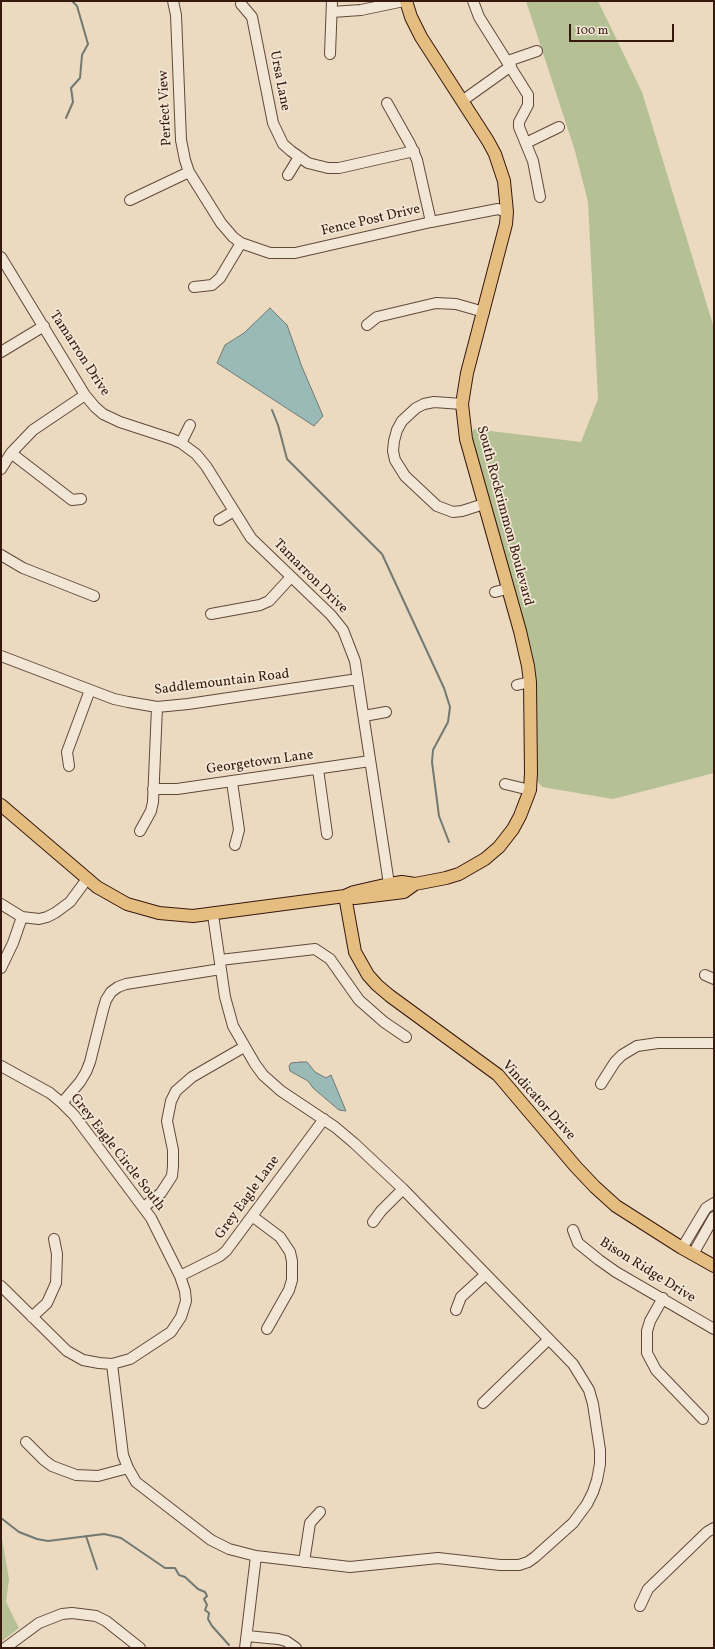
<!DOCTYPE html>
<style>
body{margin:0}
#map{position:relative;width:715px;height:1649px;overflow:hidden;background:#ebdac0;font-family:Vollkorn,serif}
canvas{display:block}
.frame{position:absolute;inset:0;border:2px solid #36180c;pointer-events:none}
.scale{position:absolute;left:569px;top:24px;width:105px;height:18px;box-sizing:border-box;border:2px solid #36180c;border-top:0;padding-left:5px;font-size:12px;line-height:14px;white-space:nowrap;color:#36180c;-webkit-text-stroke:3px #f2e7d6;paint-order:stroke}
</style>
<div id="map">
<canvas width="715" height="1649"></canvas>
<div class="frame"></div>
<div class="scale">100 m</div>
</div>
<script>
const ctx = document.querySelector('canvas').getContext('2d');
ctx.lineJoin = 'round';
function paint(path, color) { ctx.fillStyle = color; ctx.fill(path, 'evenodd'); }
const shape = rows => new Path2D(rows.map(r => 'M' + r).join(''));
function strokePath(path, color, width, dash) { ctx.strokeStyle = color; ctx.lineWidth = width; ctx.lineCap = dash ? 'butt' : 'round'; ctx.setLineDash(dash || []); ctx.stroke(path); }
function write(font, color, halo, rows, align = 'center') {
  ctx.font = font + ' Vollkorn,serif'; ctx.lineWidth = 3.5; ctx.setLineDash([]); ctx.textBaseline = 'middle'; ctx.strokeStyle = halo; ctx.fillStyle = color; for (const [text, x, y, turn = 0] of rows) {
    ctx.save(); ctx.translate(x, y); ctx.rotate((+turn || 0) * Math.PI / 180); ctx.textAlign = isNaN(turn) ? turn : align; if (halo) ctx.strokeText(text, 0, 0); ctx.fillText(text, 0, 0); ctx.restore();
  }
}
const green = shape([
 [526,1,598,1,642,92,714,328,714,773,613,799,542,787,531,773,528,666,466,439,474,429,581,442,598,399,588,202,575,151],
 [1,1533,9,1579,6,1602,19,1628,1,1642]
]);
const water = shape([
 [270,308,287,325,302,367,323,416,314,426,217,363,225,345,244,333,270,308],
 [301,1062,307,1062,315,1072,326,1078,331,1075,346,1111,339,1110,313,1088,308,1081,290,1071,289,1066,291,1063,301,1062]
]);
const stream = shape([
 [66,118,73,102,71,88,80,78,82,55,88,44,77,6,72,1],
 [272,410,278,425,287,459,382,554,444,688,450,707,448,722,433,750,432,762,439,816,449,842],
 [1,1518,19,1532,37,1539,48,1541,104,1534,113,1536,121,1538,165,1568,175,1568,179,1575,185,1577,198,1589,205,1592,207,1596,204,1599,207,1605,205,1610,209,1613,208,1619,212,1626,229,1645],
 [86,1536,97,1569]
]);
const minor = shape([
 [173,1,176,15,181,140,185,160,189,172,221,223,233,237,241,243,270,253,295,253,431,222,498,209,507,212],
 [473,1,479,17,528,95,528,105,519,122,519,127,533,161,540,197],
 [241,4,252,17,273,123,283,144,291,151,308,163,328,168,339,168,414,151],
 [332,12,361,10,404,1],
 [330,54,332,1],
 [508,61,537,51],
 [462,101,511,66],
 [387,103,410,144,417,160,431,222],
 [526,143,559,127],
 [288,175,299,157],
 [130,200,189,172],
 [1,257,85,395,95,407,103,414,120,422,172,439,181,443,196,454,206,466,251,538,331,615,343,630,355,661,389,884],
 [194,287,212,285,220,278,241,243],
 [367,325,377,317,436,303,456,304,484,312],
 [1,352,44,326],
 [462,404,434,402,424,404,416,408,402,421,397,430,394,441,393,451,395,460,405,476,437,506,453,512,462,511,484,504],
 [181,443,190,425],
 [11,453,72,500,81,499],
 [1,469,11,453,33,430,85,395],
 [219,520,234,511],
 [1,555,23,568,94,596],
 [495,592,507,589],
 [211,614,260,605,269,601,291,577],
 [1,656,114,699,128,702,157,707,188,704,358,679],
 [517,685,530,682],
 [364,716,386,712],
 [69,766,67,752,90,690],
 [318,769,327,834],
 [232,782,239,830,235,845],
 [505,784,530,790],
 [153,789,177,789,370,761],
 [140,831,151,811,153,802,157,707],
 [1,904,22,917,13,943,1,968],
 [22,917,39,919,47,917,55,913,70,902,87,879],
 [220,960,315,949,330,959,359,1000,384,1022,406,1037],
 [705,975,714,979],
 [1,1066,50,1093,62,1103,74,1115,151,1218,180,1276,185,1291,186,1301,181,1317,171,1332,130,1359,112,1364,99,1363,83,1360,67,1351,1,1286],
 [601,1084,615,1062,622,1055,637,1046,658,1043,714,1043],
 [62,1103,80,1082,86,1072,90,1062,103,1010,106,1000,111,992,118,987,126,984,221,969],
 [144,1207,161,1193,172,1176,173,1166,173,1150,167,1121,171,1101,176,1091,192,1077,244,1047],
 [252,1216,280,1237,290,1252,292,1261,292,1280,289,1290,267,1329],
 [373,1222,381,1211,403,1189],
 [573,1230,578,1243,599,1260,616,1272,714,1329],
 [682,1248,706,1208,714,1203],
 [693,1254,714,1217],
 [180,1276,220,1256,226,1251,324,1119],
 [663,1298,650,1321,647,1331,647,1353,656,1370,703,1419],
 [456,1310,461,1297,485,1275],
 [32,1317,47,1303,56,1283,57,1254,54,1239],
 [112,1364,123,1455,128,1468,136,1482,211,1540,229,1549,256,1556,350,1567,438,1558,500,1565,519,1565,528,1562,535,1557,573,1523,587,1504,593,1492,597,1480,600,1464,600,1450,593,1404,589,1390,573,1364,403,1189,354,1143,335,1127,281,1091,263,1075,255,1064,233,1026,225,997,213,915],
 [483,1403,548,1340],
 [26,1442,44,1460,52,1466,76,1475,98,1476,128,1468],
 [304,1562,310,1523,320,1512],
 [640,1606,648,1589,707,1532,714,1528],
 [247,1636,278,1639,286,1641,296,1648],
 [5,1648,39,1623,62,1614,72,1613,96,1616,106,1621,140,1648],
 [245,1648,256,1556]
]);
const major = shape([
 [1,805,97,887,127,904,159,913,193,916,345,896,355,898,404,892,415,884],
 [345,896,354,892,389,884,402,882,415,884,446,878,459,874,485,859,499,847,513,829,520,816,530,790,531,773,530,682,528,666,520,631,466,439,462,404,467,373,506,224,507,212,504,181,495,154,488,141,421,37,411,17,406,1],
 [345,896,355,952,368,975,377,985,390,996,498,1075,576,1167,595,1187,616,1206,682,1248,714,1266]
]);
const streetNames = [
 ["Ursa Lane",279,81,79],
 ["Perfect View",166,108,-93],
 ["Fence Post Drive",371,221,-13],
 ["Tamarron Drive",79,354,57],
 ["South Rockrimmon Boulevard",504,516,75],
 ["Tamarron Drive",310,577,45],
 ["Saddlemountain Road",222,683,-7],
 ["Georgetown Lane",260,763,-8],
 ["Vindicator Drive",538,1101,48],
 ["Grey Eagle Circle South",117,1153,52],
 ["Grey Eagle Lane",248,1198,-54],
 ["Bison Ridge Drive",647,1271,32]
];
paint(green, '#b5c095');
paint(water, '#99bab6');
strokePath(water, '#717972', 1);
strokePath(stream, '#717972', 2);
strokePath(minor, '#634839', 12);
strokePath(major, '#36180c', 14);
strokePath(minor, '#f2e7d6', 10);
strokePath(major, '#e6bd80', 12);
write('14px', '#36180c', '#f2e7d6', streetNames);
</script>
